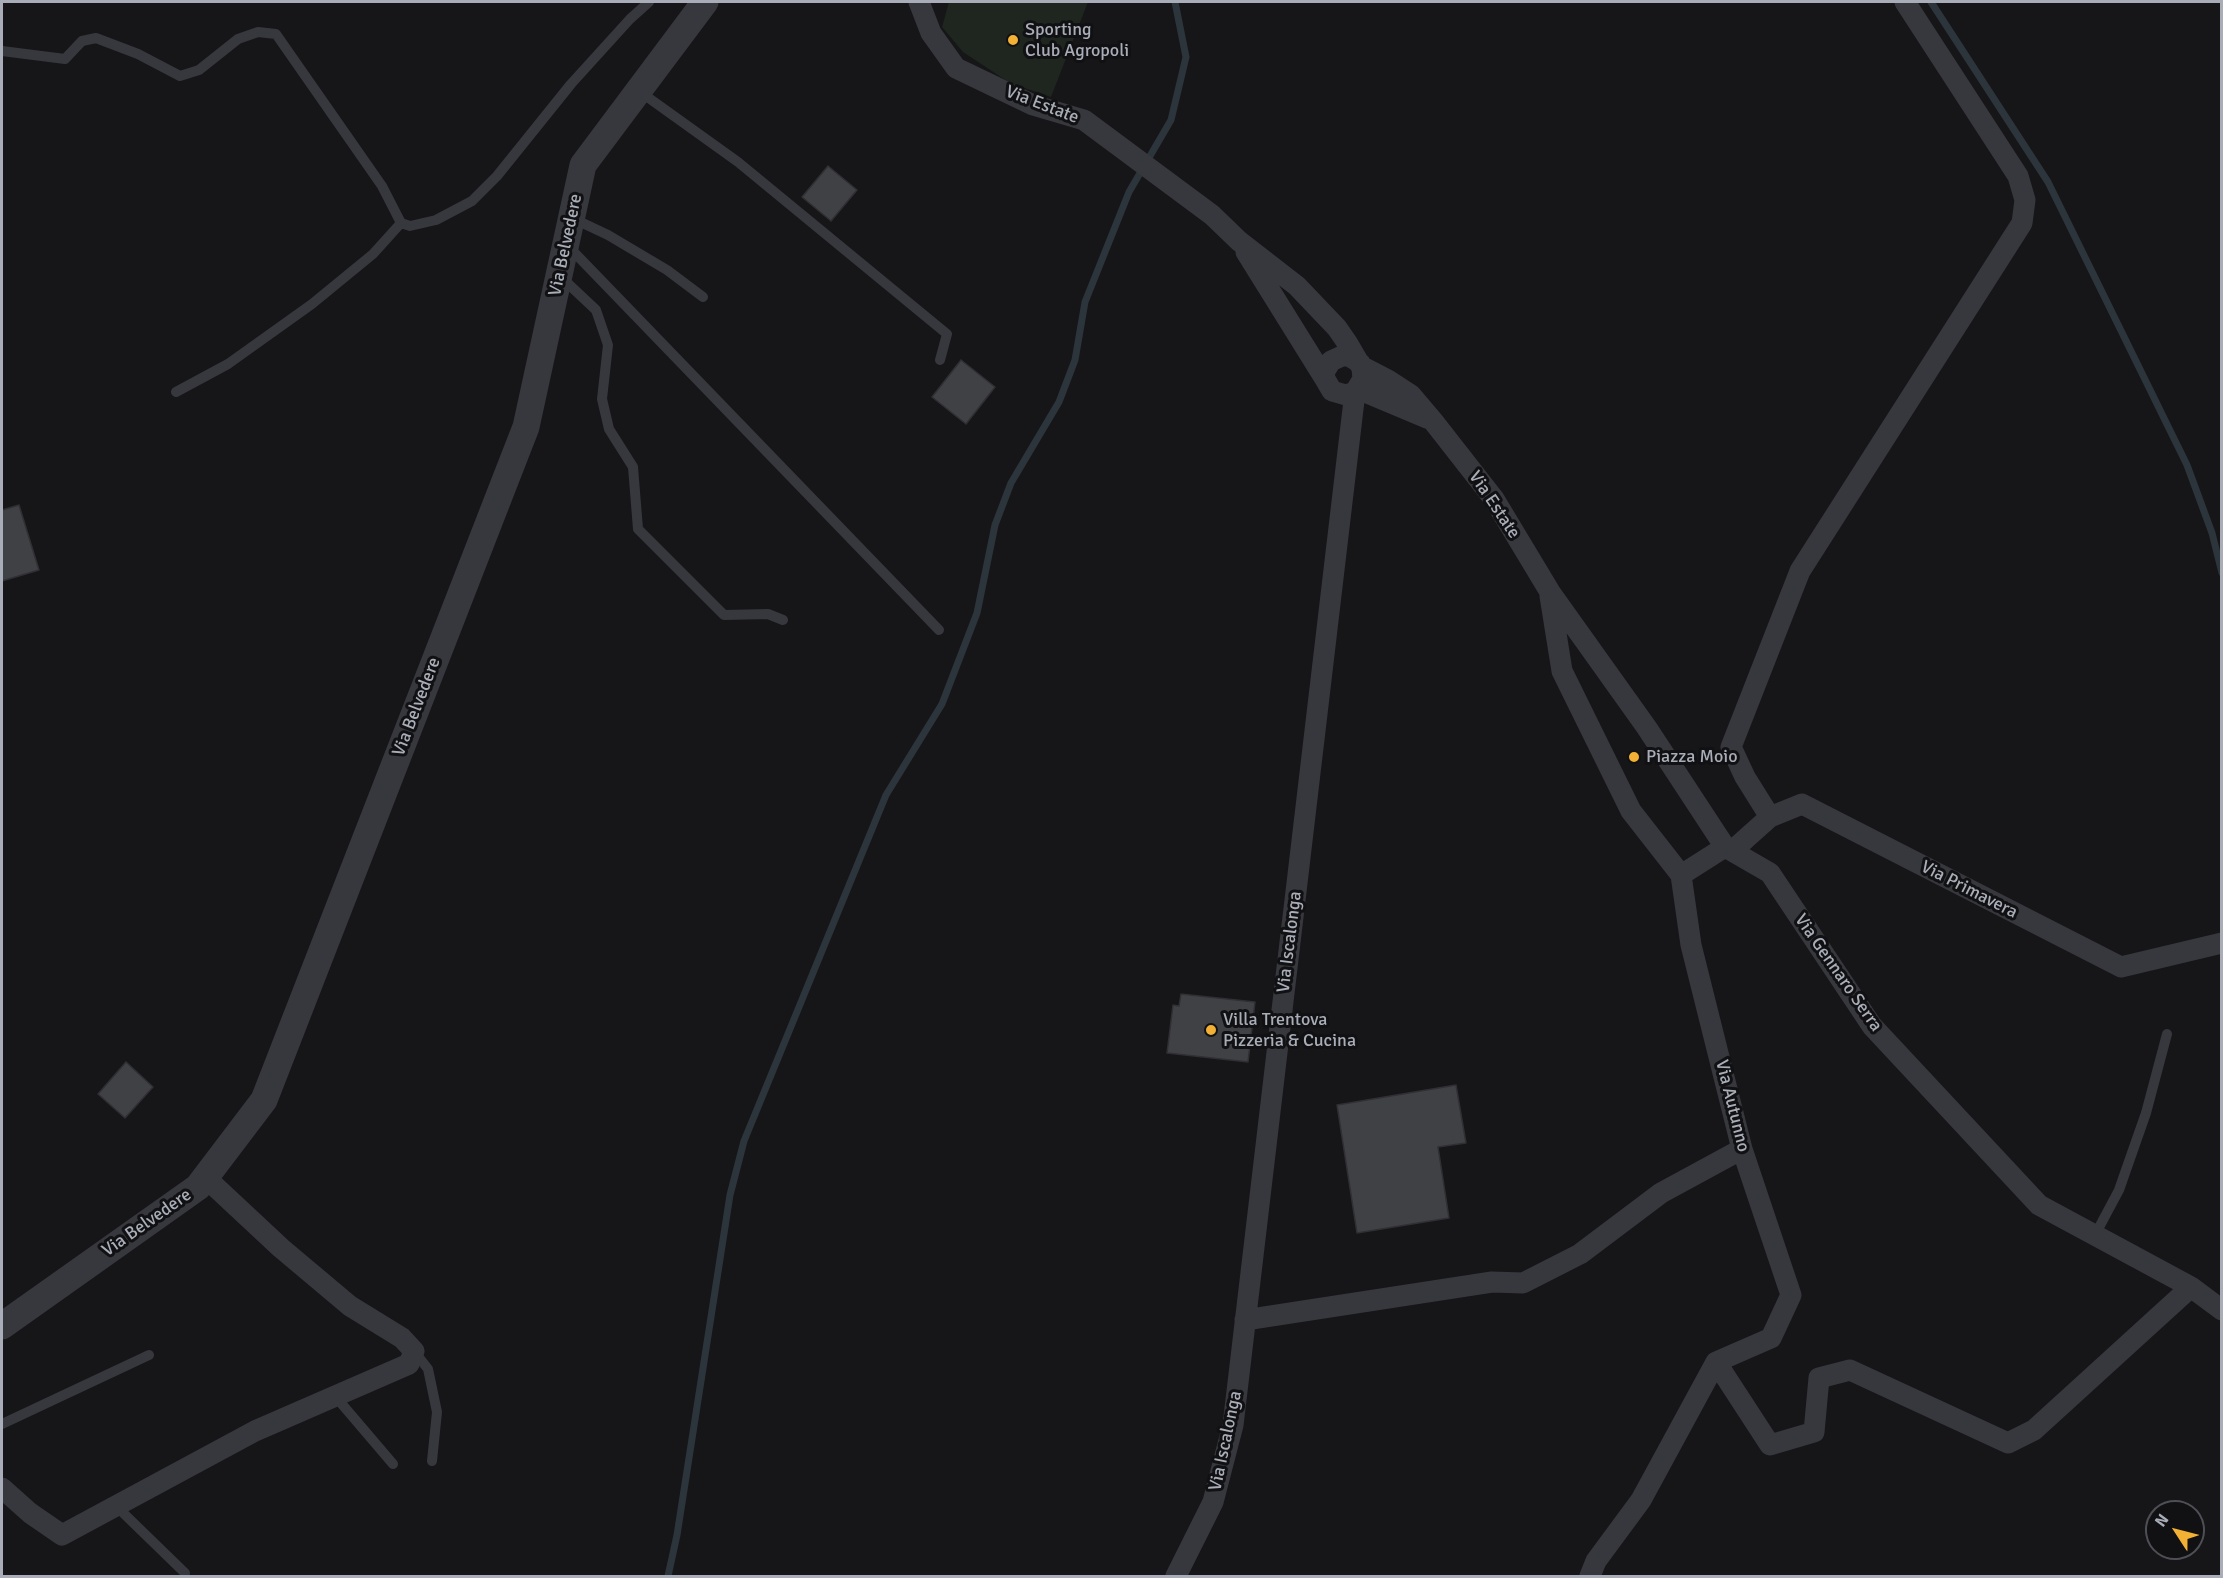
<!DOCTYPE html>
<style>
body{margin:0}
#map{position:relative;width:2223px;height:1578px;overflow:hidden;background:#161618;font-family:Signika,sans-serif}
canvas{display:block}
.frame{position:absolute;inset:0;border:3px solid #a8adb8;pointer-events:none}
.north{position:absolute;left:2145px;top:1500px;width:60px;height:60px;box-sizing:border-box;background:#111113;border:2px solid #4d4f55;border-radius:50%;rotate:306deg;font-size:16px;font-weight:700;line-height:24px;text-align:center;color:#a8adb8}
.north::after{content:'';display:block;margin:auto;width:21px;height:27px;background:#f2b134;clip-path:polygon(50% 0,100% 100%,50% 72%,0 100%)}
</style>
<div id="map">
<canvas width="2223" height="1578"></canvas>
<div class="frame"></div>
<div class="north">N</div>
</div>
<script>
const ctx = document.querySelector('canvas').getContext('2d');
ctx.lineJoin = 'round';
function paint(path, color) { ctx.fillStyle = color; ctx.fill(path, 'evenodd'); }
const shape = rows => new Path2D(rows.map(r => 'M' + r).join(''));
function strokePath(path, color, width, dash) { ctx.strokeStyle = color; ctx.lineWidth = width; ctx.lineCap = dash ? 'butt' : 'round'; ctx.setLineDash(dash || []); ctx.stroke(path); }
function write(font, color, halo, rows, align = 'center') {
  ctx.font = font + ' Signika,sans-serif'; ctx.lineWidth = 6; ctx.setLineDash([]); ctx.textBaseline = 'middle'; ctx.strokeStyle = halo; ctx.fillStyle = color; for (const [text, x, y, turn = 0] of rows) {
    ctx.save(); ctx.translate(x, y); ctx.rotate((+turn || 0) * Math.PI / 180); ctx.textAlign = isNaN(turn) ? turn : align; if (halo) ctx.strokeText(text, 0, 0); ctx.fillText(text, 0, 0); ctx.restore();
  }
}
const green = shape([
 [949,2,1088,2,1051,97,1010,83,963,52,942,27]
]);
const stream = shape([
 [1931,2,2048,182,2187,465,2212,533,2222,573],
 [668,1576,677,1535,730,1195,744,1141,886,795,942,704,977,613,995,525,1011,483,1059,402,1075,360,1085,302,1129,192,1171,120,1186,57,1175,2]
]);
const building = shape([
 [828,166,857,190,831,221,802,197,828,166],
 [961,360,995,387,966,424,932,397,961,360],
 [19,505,39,570,2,581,2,510,19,505],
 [1181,994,1255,1002,1248,1062,1167,1053,1173,1005,1179,1006,1181,994],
 [126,1062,153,1087,125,1118,98,1094,126,1062],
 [1456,1085,1466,1143,1438,1147,1449,1218,1357,1233,1337,1105,1456,1085]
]);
const service = shape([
 [2,51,65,59,82,41,96,38,138,54,180,76,199,70,238,39,258,32,276,34,382,186,401,223,410,226,436,220,472,201,497,176,571,84,630,19,649,2],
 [639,91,738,162,947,334,940,360],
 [572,218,608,235,667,270,703,297],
 [568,246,939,630],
 [562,278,596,310,608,345,602,399,609,429,633,467,638,529,724,615,768,614,783,620],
 [176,392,228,364,312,304,373,254,401,223],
 [2095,1235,2119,1190,2146,1113,2167,1034],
 [414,1351,428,1369,437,1412,432,1461],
 [335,1396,393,1464],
 [2,1424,149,1355],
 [116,1506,185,1573]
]);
const minor = shape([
 [919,2,931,33,956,68,1033,105,1084,120,1212,215,1239,241,1297,286,1337,328,1348,344,1362,368,1363,379,1355,392,1346,395,1332,391,1325,379,1324,372,1331,361,1342,356,1349,356,1360,363],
 [1246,252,1325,379],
 [1361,366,1388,380,1411,395,1433,421,1494,499,1550,592,1647,728,1725,847,1770,873,1872,1026,2039,1205,2191,1287,2222,1310],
 [1358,389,1427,418],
 [1550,596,1562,671,1631,811,1681,875,1691,945,1742,1149,1791,1295,1771,1338,1716,1362,1641,1500,1596,1561,1590,1576],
 [1770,817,1745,777,1731,747,1800,571,2022,223,2025,200,2018,176,1905,2],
 [1732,851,1770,817,1802,804,2121,967,2222,943],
 [1681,875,1725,847],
 [1245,1320,1492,1282,1523,1283,1580,1254,1661,1193,1742,1149],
 [1716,1362,1770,1445,1814,1432,1819,1378,1850,1370,2008,1443,2034,1430,2191,1287],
 [2,1488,30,1513,62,1535,255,1431,409,1364,414,1351,402,1338,350,1306,281,1248,206,1178],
 [1176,1576,1213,1502,1233,1425,1355,392]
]);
const tertiary = shape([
 [2,1326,198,1187,264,1100,526,427,583,165,705,2]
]);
const markers = [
 [1013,40,6,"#f2b134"],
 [1634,757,6,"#f2b134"],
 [1211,1030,6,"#f2b134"]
];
const poiNames = [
 ["Sporting",1025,30],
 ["Club Agropoli",1025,51],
 ["Piazza Moio",1646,757],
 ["Villa Trentova",1223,1020],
 ["Pizzeria & Cucina",1223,1041]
];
const streetNames = [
 ["Via Estate",1042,105,21],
 ["Via Belvedere",566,245,-78],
 ["Via Estate",1494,505,56],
 ["Via Belvedere",417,707,-69],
 ["Via Primavera",1969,890,27],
 ["Via Iscalonga",1290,942,-83],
 ["Via Gennaro Serra",1838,973,55],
 ["Via Autunno",1732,1106,76],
 ["Via Belvedere",147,1223,-35],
 ["Via Iscalonga",1226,1441,-78]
];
paint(green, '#1e261f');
strokePath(stream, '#2c353c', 7);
paint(building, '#404145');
strokePath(building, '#303034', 1.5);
strokePath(service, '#37383d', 10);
strokePath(minor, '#37383d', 21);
strokePath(tertiary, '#37383d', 27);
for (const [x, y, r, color] of markers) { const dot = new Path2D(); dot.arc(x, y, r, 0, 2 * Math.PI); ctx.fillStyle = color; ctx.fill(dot); strokePath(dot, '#111113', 2); }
write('18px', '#a8adb8', '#111113', poiNames, 'left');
write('18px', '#a8adb8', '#111113', streetNames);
</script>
